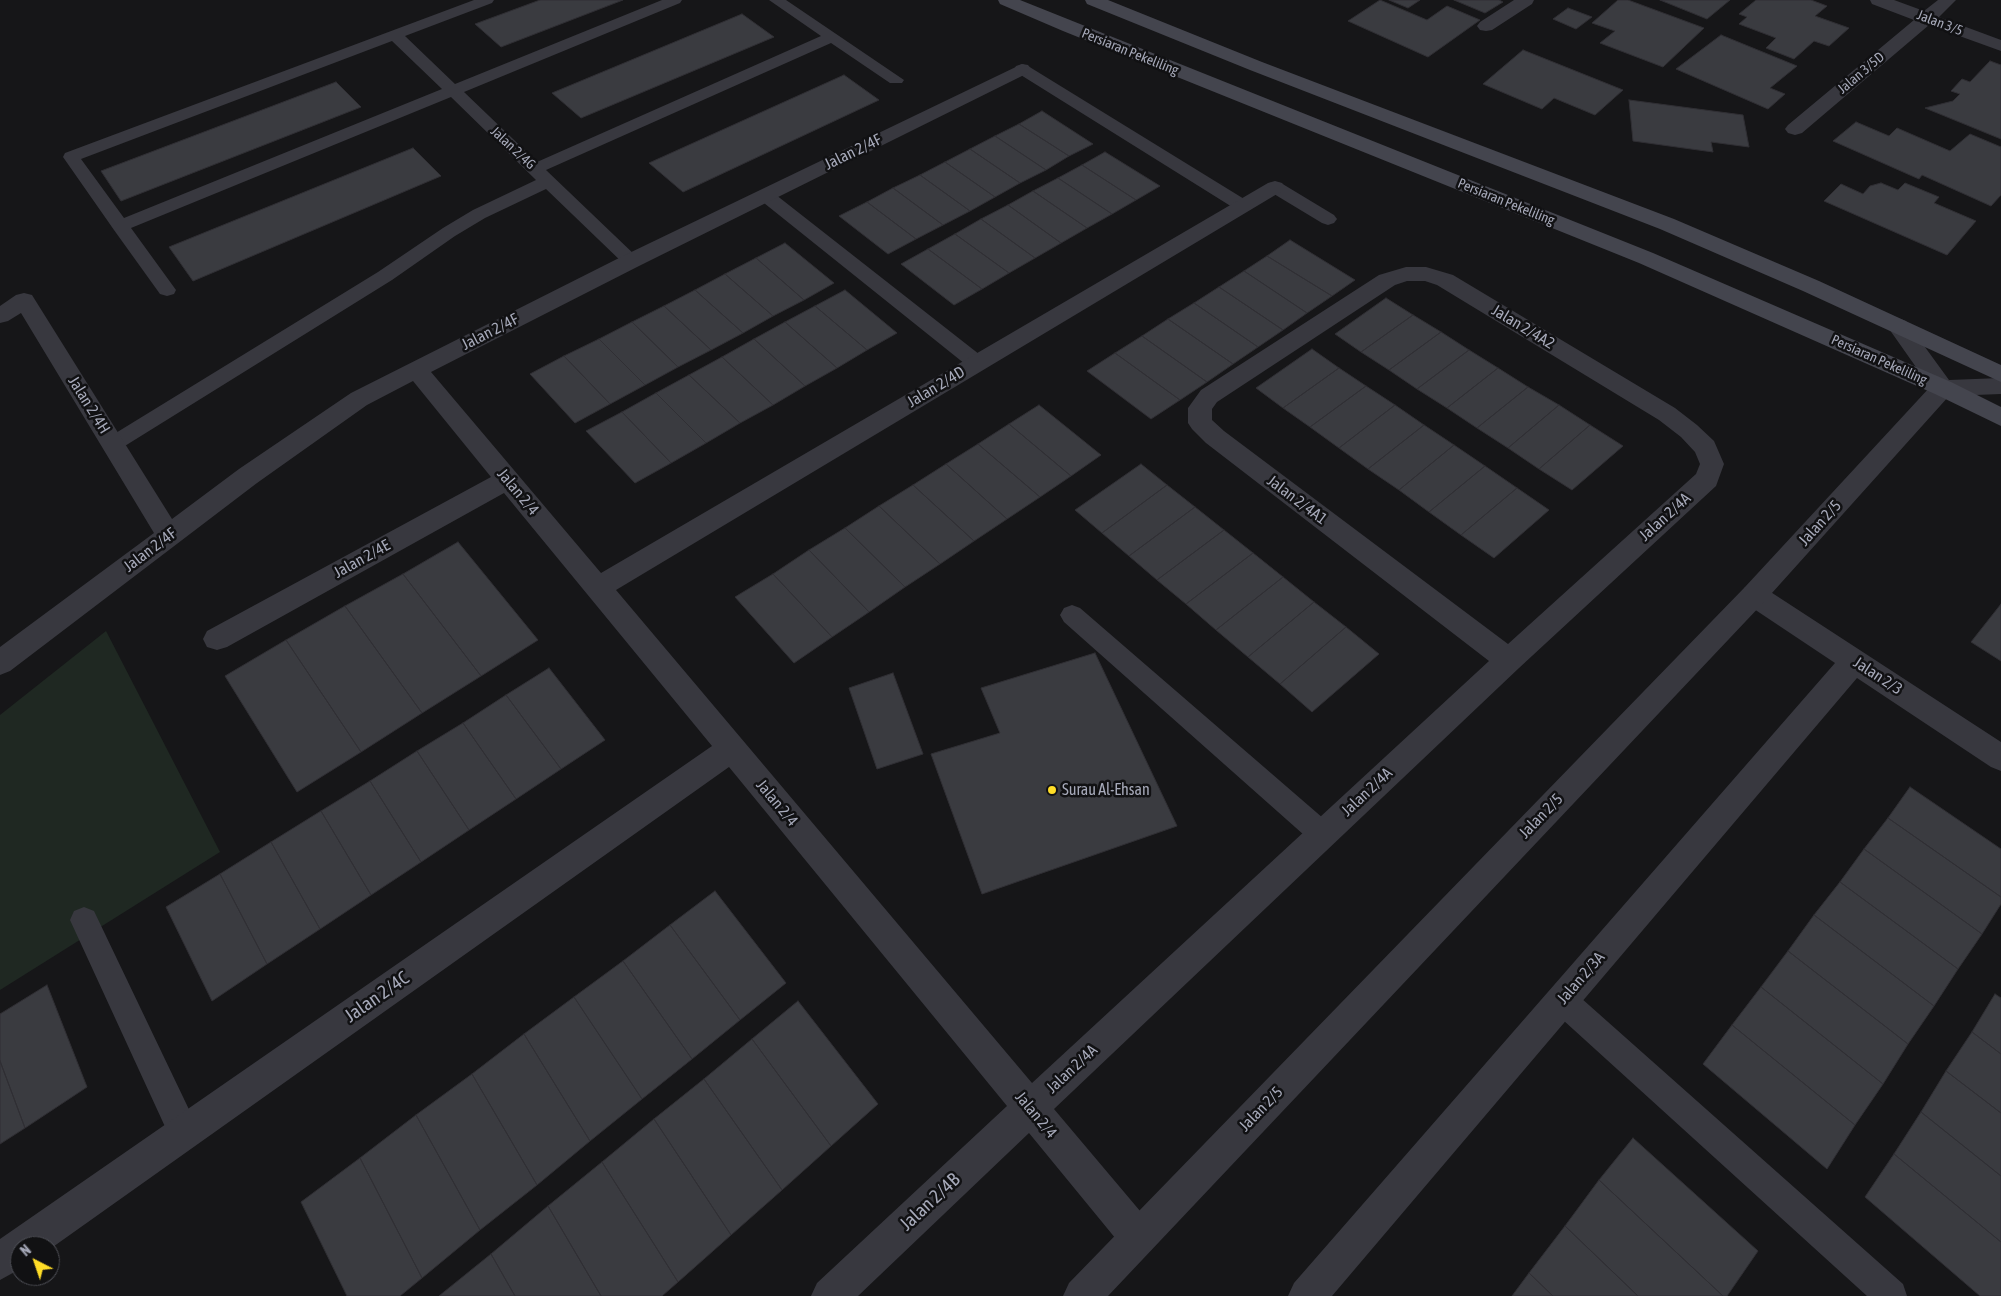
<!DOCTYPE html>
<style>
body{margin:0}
#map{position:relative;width:2001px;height:1296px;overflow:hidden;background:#161618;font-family:"Asap Condensed",sans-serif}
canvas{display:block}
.north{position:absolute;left:10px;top:1236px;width:50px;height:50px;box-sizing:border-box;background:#111113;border:1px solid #4d4e55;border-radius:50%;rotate:319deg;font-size:14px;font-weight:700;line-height:20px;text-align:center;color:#a6a9b9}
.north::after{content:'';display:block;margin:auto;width:18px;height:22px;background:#ffdd27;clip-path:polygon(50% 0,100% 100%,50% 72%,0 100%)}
</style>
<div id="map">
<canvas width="2001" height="1296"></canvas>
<div class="north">N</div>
</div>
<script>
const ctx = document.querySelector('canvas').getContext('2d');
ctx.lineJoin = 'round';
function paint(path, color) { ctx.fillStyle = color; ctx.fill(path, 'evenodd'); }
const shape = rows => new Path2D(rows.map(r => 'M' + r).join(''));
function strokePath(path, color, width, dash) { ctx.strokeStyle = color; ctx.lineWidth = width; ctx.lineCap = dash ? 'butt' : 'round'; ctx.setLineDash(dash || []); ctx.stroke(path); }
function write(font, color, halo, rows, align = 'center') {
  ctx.font = font + ' "Asap Condensed",sans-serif'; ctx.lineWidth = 5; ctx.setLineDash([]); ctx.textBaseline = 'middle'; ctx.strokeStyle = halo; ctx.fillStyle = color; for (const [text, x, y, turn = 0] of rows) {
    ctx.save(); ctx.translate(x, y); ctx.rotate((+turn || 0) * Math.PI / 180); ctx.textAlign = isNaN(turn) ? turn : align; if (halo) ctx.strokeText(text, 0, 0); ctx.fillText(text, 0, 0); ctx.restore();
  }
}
const green = shape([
 [106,631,220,852,0,990,0,715]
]);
const building = shape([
 [540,0,623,0,501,47,475,24,540,0],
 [1380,0,1427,20,1447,6,1480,20,1428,57,1348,21,1380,0],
 [1389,0,1420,0,1408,8,1389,0],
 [1454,0,1499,0,1503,2,1485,13,1454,0],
 [1618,0,1628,0,1704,28,1663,67,1600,43,1615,31,1592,23,1618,0],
 [1660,0,1730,0,1707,19,1660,0],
 [1756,0,1811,0,1827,6,1815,16,1849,28,1829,46,1814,41,1794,59,1766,48,1776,38,1739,24,1747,17,1739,14,1756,0],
 [1568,8,1592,17,1576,29,1553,19,1568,8],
 [742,14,774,37,581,118,552,93,742,14],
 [1721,35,1797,66,1770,88,1785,94,1768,109,1676,69,1721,35],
 [1523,50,1623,90,1595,115,1554,98,1542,109,1483,84,1523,50],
 [1990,61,2001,65,2001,139,1925,108,1953,101,1960,94,1951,91,1962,79,1970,82,1990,61],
 [844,75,879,100,683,192,649,163,844,75],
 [336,82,361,107,121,201,101,171,336,82],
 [1629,100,1743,115,1749,147,1711,142,1713,152,1633,141,1629,100],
 [1042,111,1093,144,1069,156,1019,124,1042,111],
 [1856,122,1889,136,1897,128,1950,151,1970,134,2001,147,2001,195,1991,206,1922,175,1919,179,1833,141,1856,122],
 [1019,124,1069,156,1046,170,995,136,1019,124],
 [995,136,1046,170,1020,183,970,149,995,136],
 [413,148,441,176,193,281,169,247,413,148],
 [970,149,1020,183,995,197,945,162,970,149],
 [1105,152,1160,186,1136,200,1082,165,1105,152],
 [945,162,995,197,970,211,920,175,945,162],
 [1082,165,1136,200,1112,214,1058,178,1082,165],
 [920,175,970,211,943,225,893,188,920,175],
 [1058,178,1112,214,1087,228,1033,191,1058,178],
 [1881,183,1898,190,1905,183,1939,197,1934,203,1976,221,1947,255,1824,201,1841,184,1863,194,1870,186,1881,183],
 [893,188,943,225,916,239,867,202,893,188],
 [1033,191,1087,228,1061,243,1008,205,1033,191],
 [867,202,916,239,888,254,839,216,867,202],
 [1008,205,1061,243,1035,258,981,219,1008,205],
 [981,219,1035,258,1009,273,955,234,981,219],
 [955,234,1009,273,982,289,928,249,955,234],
 [1290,240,1355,280,1332,296,1267,256,1290,240],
 [785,243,834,283,804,300,756,258,785,243],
 [928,249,982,289,954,305,901,264,928,249],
 [1267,256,1332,296,1307,313,1244,271,1267,256],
 [756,258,804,300,773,316,725,274,756,258],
 [1244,271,1307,313,1283,330,1219,287,1244,271],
 [725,274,773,316,743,333,695,290,725,274],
 [1219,287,1283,330,1258,347,1194,303,1219,287],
 [695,290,743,333,711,350,664,306,695,290],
 [845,290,897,333,867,350,815,306,845,290],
 [1386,298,1413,315,1361,352,1335,334,1386,298],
 [1194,303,1258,347,1233,364,1168,319,1194,303],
 [664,306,711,350,678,367,632,322,664,306],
 [815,306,867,350,837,368,785,322,815,306],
 [1413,315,1441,332,1389,370,1361,352,1413,315],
 [1168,319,1233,364,1207,382,1142,336,1168,319],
 [632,322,678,367,645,385,599,339,632,322],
 [785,322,837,368,805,386,754,339,785,322],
 [1441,332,1469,350,1417,389,1389,370,1441,332],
 [1142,336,1207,382,1180,400,1115,353,1142,336],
 [599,339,645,385,610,404,564,356,599,339],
 [754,339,805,386,773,405,722,357,754,339],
 [1312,349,1339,368,1283,408,1256,388,1312,349],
 [1469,350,1498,368,1447,408,1417,389,1469,350],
 [1115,353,1180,400,1151,419,1087,371,1115,353],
 [564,356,610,404,575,423,530,374,564,356],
 [722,357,773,405,740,423,689,375,722,357],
 [1339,368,1366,386,1310,427,1283,408,1339,368],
 [1498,368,1528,387,1477,428,1447,408,1498,368],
 [689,375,740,423,706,443,656,393,689,375],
 [1366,386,1395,405,1339,448,1310,427,1366,386],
 [1528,387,1559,405,1508,448,1477,428,1528,387],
 [656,393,706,443,671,463,622,412,656,393],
 [1039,405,1101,455,1071,476,1009,424,1039,405],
 [1395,405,1424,425,1368,469,1339,448,1395,405],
 [1559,405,1590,425,1539,469,1508,448,1559,405],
 [622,412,671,463,635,483,586,431,622,412],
 [1009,424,1071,476,1040,497,978,444,1009,424],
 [1424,425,1454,445,1399,490,1368,469,1424,425],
 [1590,425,1623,446,1572,490,1539,469,1590,425],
 [978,444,1040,497,1007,519,946,464,978,444],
 [1454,445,1485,466,1429,512,1399,490,1454,445],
 [946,464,1007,519,974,541,913,485,946,464],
 [1141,464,1167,485,1102,533,1075,510,1141,464],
 [1485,466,1517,488,1461,535,1429,512,1485,466],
 [913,485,974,541,940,564,879,506,913,485],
 [1167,485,1195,507,1129,556,1102,533,1167,485],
 [1517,488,1549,510,1494,558,1461,535,1517,488],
 [879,506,940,564,905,587,845,528,879,506],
 [1195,507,1224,530,1157,580,1129,556,1195,507],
 [845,528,905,587,869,612,809,550,845,528],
 [1224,530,1253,553,1186,604,1157,580,1224,530],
 [458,542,538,640,481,676,403,574,458,542],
 [809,550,869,612,832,637,773,574,809,550],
 [1253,553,1283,577,1216,630,1186,604,1253,553],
 [403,574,481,676,422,713,345,606,403,574],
 [773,574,832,637,794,663,735,597,773,574],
 [1283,577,1314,602,1248,657,1216,630,1283,577],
 [1314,602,1346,627,1280,684,1248,657,1314,602],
 [2001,604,2001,661,1971,642,2001,604],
 [345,606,422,713,361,752,286,640,345,606],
 [1346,627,1379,654,1312,712,1280,684,1346,627],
 [286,640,361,752,297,792,225,676,286,640],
 [1095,653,1177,826,982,894,931,754,1000,733,981,688,1095,653],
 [549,668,605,740,561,769,506,695,549,668],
 [893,673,923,754,877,769,849,688,893,673],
 [506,695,561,769,516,799,463,723,506,695],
 [463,723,516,799,469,830,417,751,463,723],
 [417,751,469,830,421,862,370,781,417,751],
 [370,781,421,862,371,895,321,811,370,781],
 [1910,787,2001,849,2001,897,1888,818,1910,787],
 [321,811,371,895,320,929,271,842,321,811],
 [1888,818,2001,897,2001,904,1982,934,1864,849,1888,818],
 [271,842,320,929,267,964,220,874,271,842],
 [1864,849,1982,934,1958,969,1840,882,1864,849],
 [220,874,267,964,212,1001,166,907,220,874],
 [1840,882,1958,969,1934,1006,1814,915,1840,882],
 [715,891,786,983,740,1020,670,925,715,891],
 [1814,915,1934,1006,1908,1044,1788,951,1814,915],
 [670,925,740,1020,692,1059,623,961,670,925],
 [1788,951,1908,1044,1883,1084,1761,987,1788,951],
 [623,961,692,1059,642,1099,574,997,623,961],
 [47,985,87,1087,25,1128,0,1061,0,1014,47,985],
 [1761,987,1883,1084,1855,1125,1732,1025,1761,987],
 [1995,994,2001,998,2001,1054,1972,1032,1995,994],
 [574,997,642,1099,590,1141,524,1034,574,997],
 [798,1001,878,1104,831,1146,752,1039,798,1001],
 [1732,1025,1855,1125,1827,1169,1703,1064,1732,1025],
 [1972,1032,2001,1054,2001,1113,1946,1071,1972,1032],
 [524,1034,590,1141,537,1185,472,1074,524,1034],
 [752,1039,831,1146,782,1190,704,1079,752,1039],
 [0,1061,25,1128,0,1144,0,1061],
 [1946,1071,2001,1113,2001,1176,1921,1112,1946,1071],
 [472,1074,537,1185,480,1230,416,1115,472,1074],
 [704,1079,782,1190,731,1235,654,1119,704,1079],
 [1921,1112,2001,1176,2001,1242,1894,1154,1921,1112],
 [416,1115,480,1230,422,1278,360,1158,416,1115],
 [654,1119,731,1235,678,1282,602,1162,654,1119],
 [1633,1138,1758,1251,1727,1296,1723,1296,1599,1180,1633,1138],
 [1894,1154,2001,1242,2001,1296,1980,1296,1865,1197,1894,1154],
 [360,1158,422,1278,400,1296,347,1296,301,1202,360,1158],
 [602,1162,678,1282,662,1296,601,1296,548,1206,602,1162],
 [1599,1180,1723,1296,1638,1296,1565,1226,1599,1180],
 [548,1206,601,1296,515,1296,491,1254,548,1206],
 [1565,1226,1638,1296,1553,1296,1529,1273,1565,1226],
 [491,1254,515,1296,439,1296,491,1254],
 [1529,1273,1553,1296,1512,1296,1529,1273]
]);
const service = shape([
 [474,0,494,0,492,3,405,36,455,84,662,0,682,0,680,3,464,92,537,162,821,36,769,0,786,0,904,80,902,83,890,83,831,43,546,170,637,257,640,261,637,265,631,267,625,265,546,189,485,218,455,236,392,280,120,449,113,452,106,449,103,444,106,439,378,272,443,228,473,210,536,180,451,97,131,228,176,290,174,294,167,296,160,294,114,230,63,157,65,153,474,0],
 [392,41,442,89,124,218,81,159,392,41],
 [1022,64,1028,66,1249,202,1252,206,1249,210,1243,211,1237,210,1016,72,1014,69,1016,66,1022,64],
 [1275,182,1281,183,1334,215,1337,219,1334,223,1328,225,1322,223,1269,191,1266,187,1269,183,1275,182],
 [765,190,771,191,984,358,987,363,984,368,977,370,970,368,759,199,756,195,759,191,765,190],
 [1072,605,1080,608,1331,825,1335,834,1331,843,1322,846,1313,843,1064,622,1060,615,1064,608,1072,605],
 [84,907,94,911,195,1122,199,1133,195,1144,184,1148,173,1144,70,920,74,911,84,907],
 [1562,986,1572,990,1903,1284,1907,1296,1867,1296,1552,1010,1548,1000,1552,990,1562,986]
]);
const minor = shape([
 [1514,0,1534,0,1532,4,1492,30,1486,31,1480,30,1477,26,1480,22,1514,0],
 [1870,0,1894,0,1924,11,1938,0,1956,0,1939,17,2001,40,2001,51,1929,25,1802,133,1795,135,1788,133,1785,129,1788,125,1914,20,1872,4,1870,0],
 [1022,64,1028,65,1031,69,1028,73,639,266,431,372,601,573,1268,183,1275,181,1282,183,1285,187,1282,191,616,590,1032,1083,1489,661,1206,443,1192,429,1188,423,1188,408,1201,390,1379,275,1406,267,1426,267,1453,275,1675,408,1697,425,1714,441,1724,464,1716,486,1519,668,1054,1109,1151,1224,1157,1237,1151,1250,1138,1256,1125,1250,1029,1133,858,1296,811,1296,817,1283,1007,1106,729,767,50,1249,50,1246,20,1246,20,1269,0,1280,0,1239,712,746,504,493,227,647,217,650,207,647,203,639,207,631,491,477,413,381,367,405,257,483,10,671,0,675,0,647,154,533,21,313,8,321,0,323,0,306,16,295,24,293,32,295,172,519,239,469,351,393,623,256,1022,64],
 [1407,281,1425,281,1437,285,1659,420,1681,437,1695,452,1700,464,1696,474,1508,644,1224,431,1212,420,1212,409,1217,402,1395,285,1407,281],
 [1754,584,1763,587,2001,742,2001,771,1991,767,1857,678,1332,1296,1288,1296,1294,1283,1835,663,1745,603,1741,595,1745,587,1754,584]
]);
const tertiary = shape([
 [1898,318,1906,321,1949,380,2001,378,2001,394,1949,396,1763,603,1108,1296,1063,1296,1069,1283,1745,587,1930,387,1887,326,1890,321,1898,318]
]);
const secondary = shape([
 [998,0,1020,0,1653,253,1951,382,2001,407,2001,426,1935,394,1639,263,1063,31,1000,4,998,0],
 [1085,0,1108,0,1262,62,1674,219,1819,281,2001,365,2001,382,1803,291,1660,229,1250,70,1087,4,1085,0]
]);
const markers = [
 [1052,790,5,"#ffdd27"]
];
const farStreetnames = [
 ["Jalan 3/5",1940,23,21],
 ["Persiaran Pekeliling",1130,52,22],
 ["Jalan 3/5D",1861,73,-40],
 ["Jalan 2/4G",513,148,43],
 ["Persiaran Pekeliling",1506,202,22],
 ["Persiaran Pekeliling",1879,360,24]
];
const streetNames = [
 ["Jalan 2/4F",853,152,-26],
 ["Jalan 2/4A2",1523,327,31],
 ["Jalan 2/4F",490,332,-27],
 ["Jalan 2/4D",936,387,-31],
 ["Jalan 2/4H",89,405,58],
 ["Jalan 2/4",518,492,50],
 ["Jalan 2/4A1",1297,500,37],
 ["Jalan 2/4A",1665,517,-42],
 ["Jalan 2/5",1820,523,-48],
 ["Jalan 2/4F",150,550,-37],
 ["Jalan 2/4E",362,559,-29],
 ["Jalan 2/3",1878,676,33],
 ["Jalan 2/4A",1367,792,-43],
 ["Jalan 2/4",777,803,50],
 ["Jalan 2/5",1541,816,-46],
 ["Jalan 2/3A",1581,978,-49],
 ["Jalan 2/4A",1072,1069,-43],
 ["Jalan 2/5",1261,1109,-46],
 ["Jalan 2/4",1036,1115,50]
];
const poiNames = [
 ["Surau Al-Ehsan",1062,790]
];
const nearStreetnames = [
 ["Jalan 2/4C",377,997,-35],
 ["Jalan 2/4B",930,1202,-43]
];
paint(green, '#1f2822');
paint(building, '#3a3b40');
strokePath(building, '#302f34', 1);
paint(service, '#38383f');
paint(minor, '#38383f');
paint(tertiary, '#38383f');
paint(secondary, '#44454e');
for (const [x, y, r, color] of markers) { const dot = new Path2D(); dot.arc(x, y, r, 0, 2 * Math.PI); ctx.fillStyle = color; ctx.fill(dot); strokePath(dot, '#111113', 2); }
write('14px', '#a6a9b9', '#111113', farStreetnames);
write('16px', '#a6a9b9', '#111113', streetNames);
write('16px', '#a6a9b9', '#111113', poiNames, 'left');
write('19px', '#a6a9b9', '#111113', nearStreetnames);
</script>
